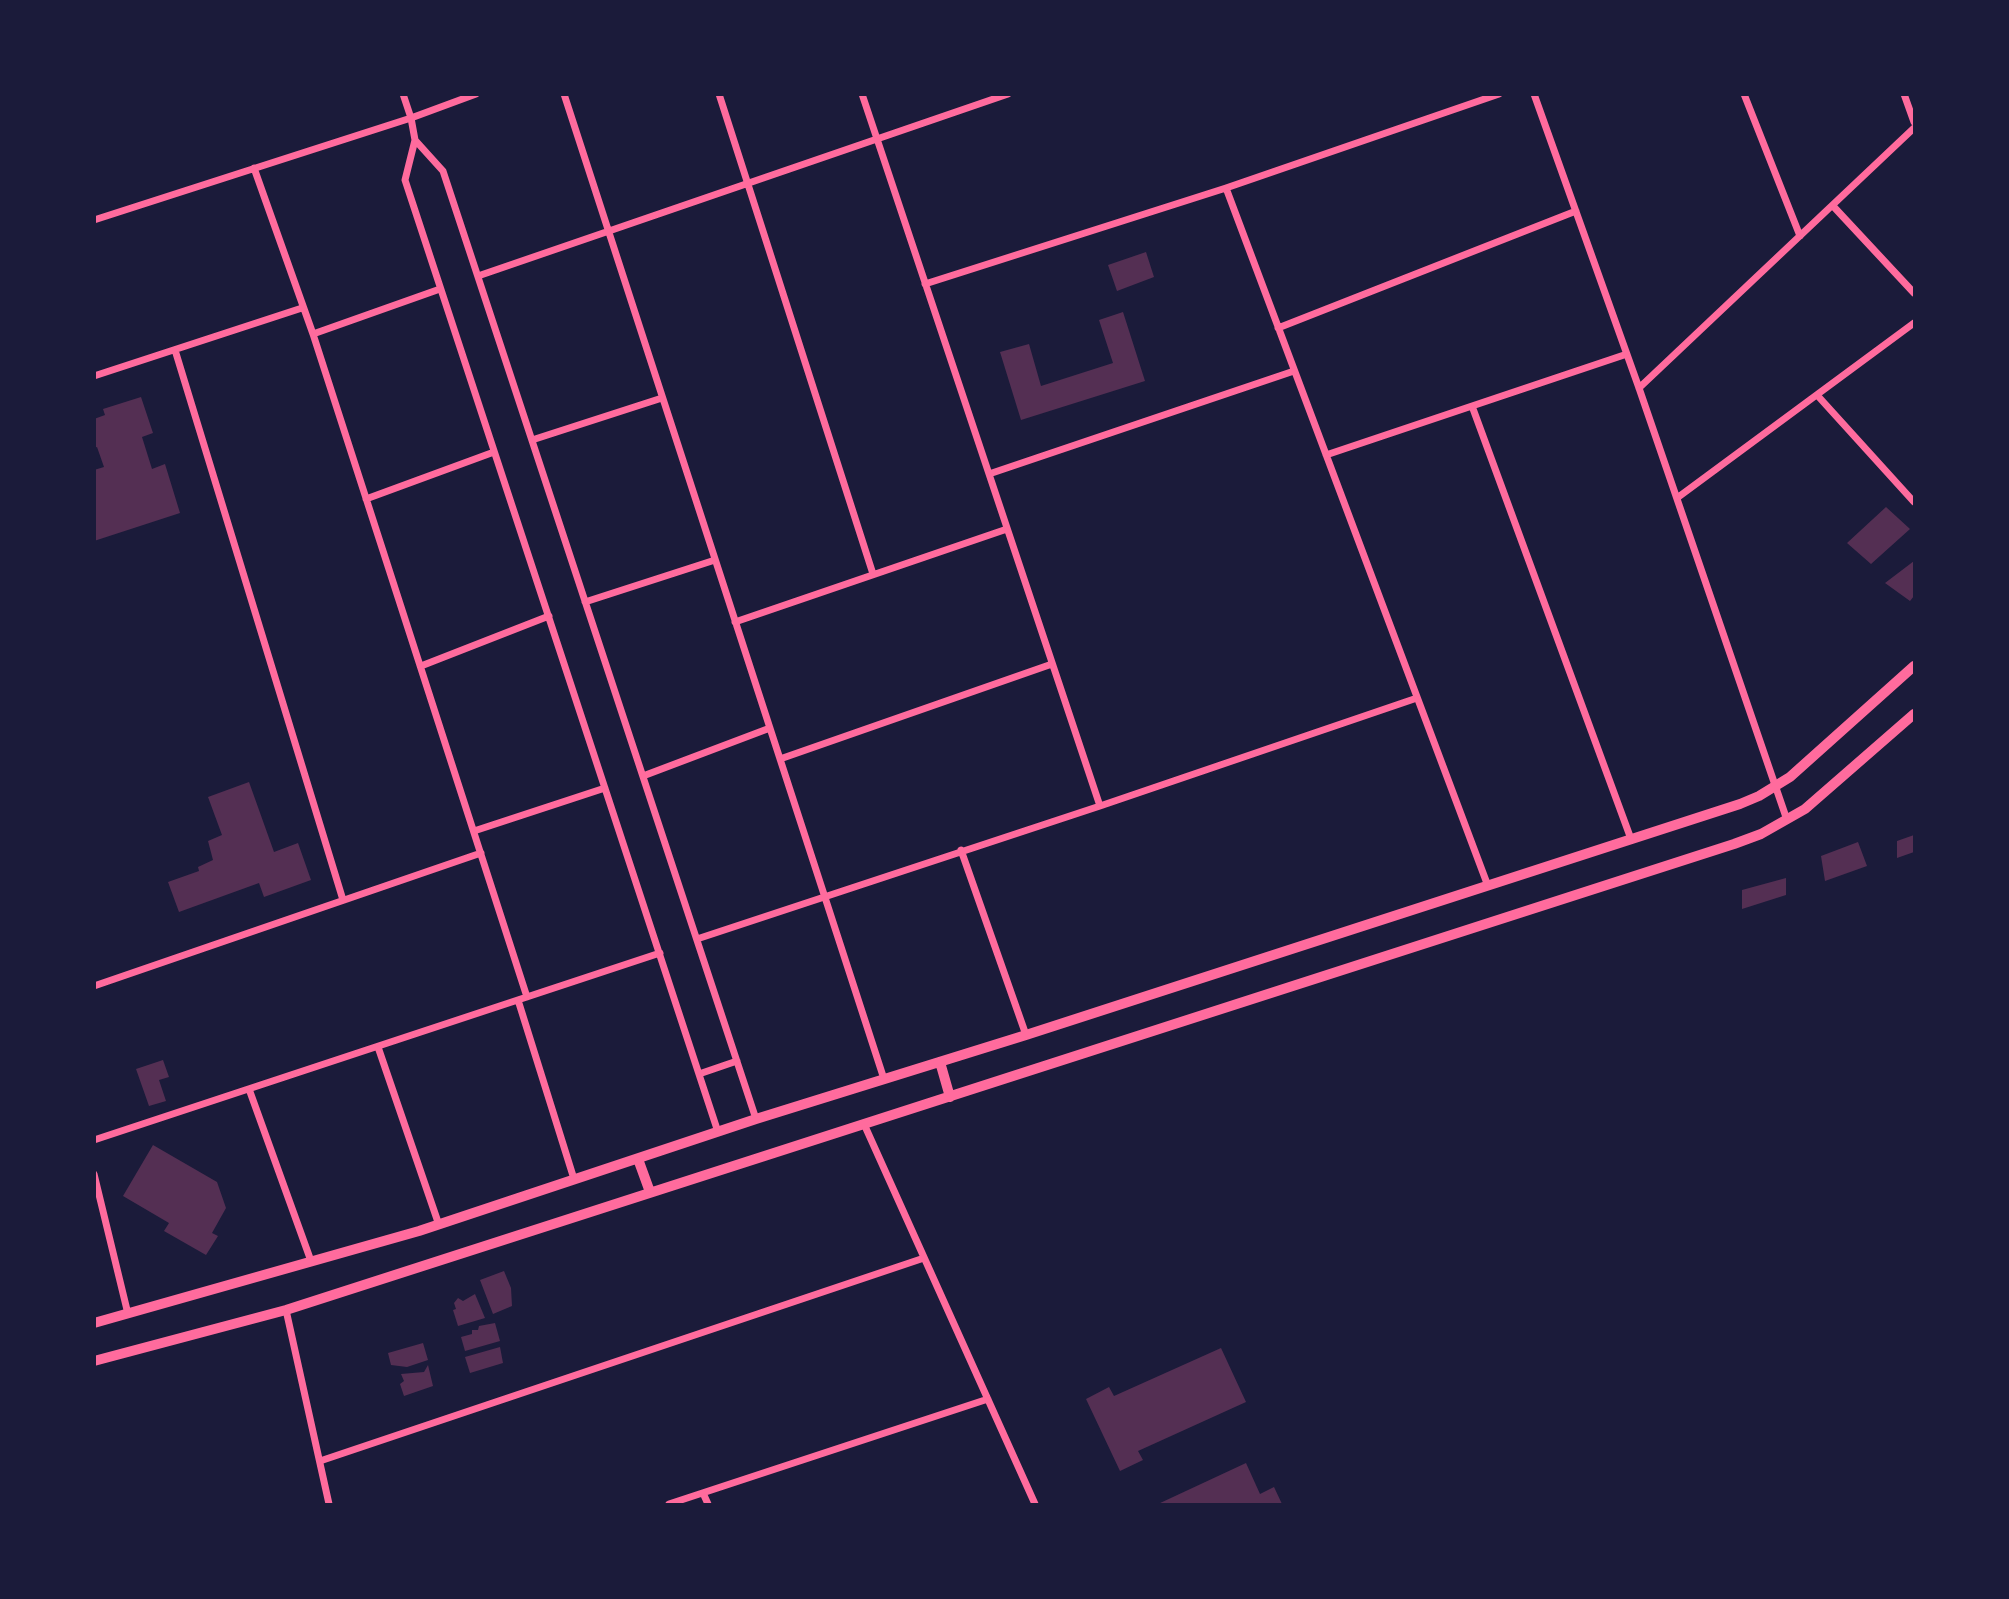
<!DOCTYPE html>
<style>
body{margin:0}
#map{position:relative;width:2009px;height:1599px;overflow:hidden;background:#1b1b3a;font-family:Quicksand,sans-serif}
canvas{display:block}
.frame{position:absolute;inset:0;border:96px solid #1b1b3a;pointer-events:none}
</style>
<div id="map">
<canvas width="2009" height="1599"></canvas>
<div class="frame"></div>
</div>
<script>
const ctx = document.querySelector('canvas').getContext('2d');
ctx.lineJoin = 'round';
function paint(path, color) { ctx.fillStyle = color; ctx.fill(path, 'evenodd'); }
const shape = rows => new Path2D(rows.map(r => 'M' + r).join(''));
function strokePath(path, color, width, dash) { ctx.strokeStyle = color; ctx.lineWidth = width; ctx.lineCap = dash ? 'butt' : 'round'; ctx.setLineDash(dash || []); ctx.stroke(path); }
const building = shape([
 [1146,252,1154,277,1117,291,1108,265],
 [1123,312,1145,381,1021,420,1000,352,1029,344,1041,386,1113,363,1099,320],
 [141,397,153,433,142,437,152,469,165,464,180,513,94,541,94,470,104,467,97,447,94,448,94,419,105,415,103,409],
 [1886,507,1910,529,1871,564,1847,543],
 [1914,561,1914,596,1910,601,1885,583],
 [249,782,274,852,298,843,311,880,264,897,259,883,179,912,168,882,199,871,198,867,213,860,208,841,222,835,208,797],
 [1914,835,1914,852,1897,858,1897,841],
 [1858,842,1867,866,1825,881,1821,856],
 [1786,878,1786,895,1742,909,1742,890],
 [163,1060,169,1077,159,1080,166,1101,149,1106,136,1069],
 [153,1145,217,1182,226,1208,212,1233,218,1236,206,1255,164,1231,169,1223,123,1196],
 [504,1271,511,1288,512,1306,493,1314,480,1280],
 [475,1294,485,1318,458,1326,453,1310,456,1309,454,1303,458,1298,463,1301],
 [495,1323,500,1341,465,1351,461,1337,472,1334,472,1330,478,1330,479,1326],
 [423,1343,428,1360,407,1367,391,1365,388,1353],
 [500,1347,503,1363,470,1373,465,1357],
 [1221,1348,1246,1402,1138,1451,1143,1460,1120,1471,1086,1399,1109,1387,1114,1396],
 [428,1365,433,1386,404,1396,400,1384,404,1381,401,1374,424,1372],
 [1246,1463,1260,1494,1274,1487,1282,1504,1158,1504]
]);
const minor = shape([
 [403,94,411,118,415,140],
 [564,94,884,1079],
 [719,94,873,574],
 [862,94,1100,806],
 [1534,94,1639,388,1787,820],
 [1744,94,1800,236],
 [1904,94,1914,122],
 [254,168,313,334,527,997],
 [1226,188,1488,886],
 [1833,206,1914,293],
 [94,220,411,118,476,94],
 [478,276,1008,94],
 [925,284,1226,188,1499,94],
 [1278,328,1576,211],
 [313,334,440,289],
 [175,350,343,900],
 [94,376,302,308],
 [1639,388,1914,128],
 [1817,395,1914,502],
 [1472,406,1631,839],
 [532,440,662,398],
 [1326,455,1627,354],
 [989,474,1294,371],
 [1677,498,1914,323],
 [366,499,494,452],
 [585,602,715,560],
 [735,622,1007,529],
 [421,666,549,616],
 [780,759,1052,664],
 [643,776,770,728],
 [474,831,605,788],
 [961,850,1026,1035],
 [697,939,1100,806,1417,698],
 [94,986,481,853],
 [518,1000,574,1179],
 [378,1047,439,1225],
 [699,1074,737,1061],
 [249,1089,311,1261],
 [864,1124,1035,1504],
 [718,1132,405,180,415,140,443,171,756,1119],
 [94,1140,660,953],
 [94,1174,128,1314],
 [286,1310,329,1504],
 [320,1461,924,1258],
 [703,1493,708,1504],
 [669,1504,988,1399]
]);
const tertiary = shape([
 [940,1062,950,1097],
 [638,1159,650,1192],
 [94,1323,419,1231,756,1119,1026,1035,1740,804,1759,796,1790,777,1914,666],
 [94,1361,286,1310,1734,844,1761,834,1805,809,1914,714]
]);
paint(building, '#542f53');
strokePath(minor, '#ff6b9d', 7);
strokePath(tertiary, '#ff6b9d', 10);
</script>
